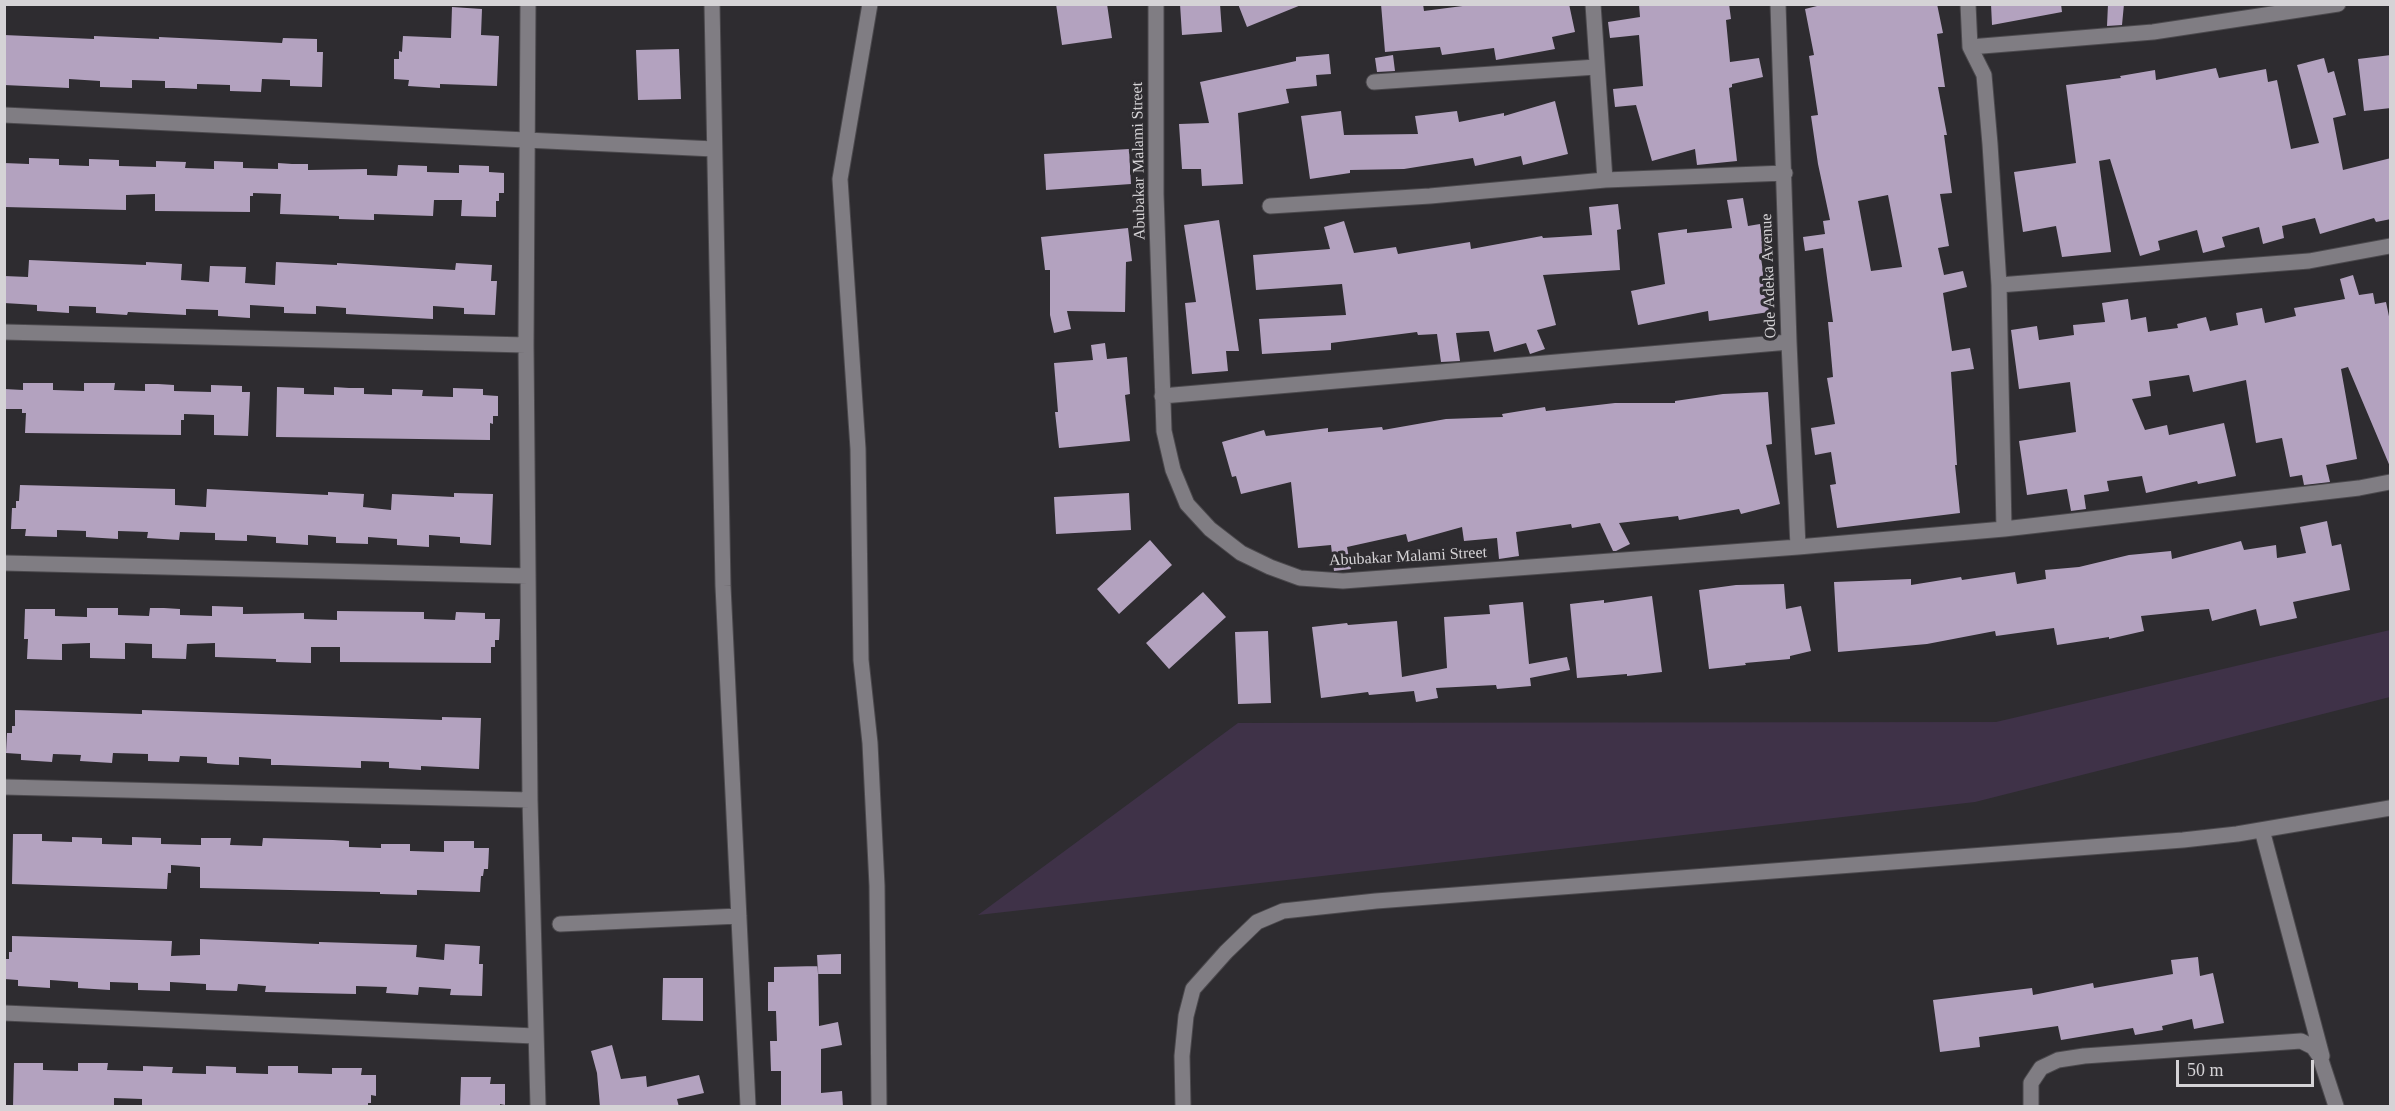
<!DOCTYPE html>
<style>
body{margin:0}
#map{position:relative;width:2395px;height:1111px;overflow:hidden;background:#2e2c30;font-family:Georgia,serif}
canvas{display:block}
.frame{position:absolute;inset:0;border:6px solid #d5d3d6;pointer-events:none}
.scale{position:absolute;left:2176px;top:1060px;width:138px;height:27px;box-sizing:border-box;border:3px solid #d5d3d6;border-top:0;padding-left:8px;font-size:18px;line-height:21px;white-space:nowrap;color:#d5d3d6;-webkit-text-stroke:4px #2e2c30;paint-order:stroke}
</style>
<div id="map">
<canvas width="2395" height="1111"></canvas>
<div class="frame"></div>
<div class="scale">50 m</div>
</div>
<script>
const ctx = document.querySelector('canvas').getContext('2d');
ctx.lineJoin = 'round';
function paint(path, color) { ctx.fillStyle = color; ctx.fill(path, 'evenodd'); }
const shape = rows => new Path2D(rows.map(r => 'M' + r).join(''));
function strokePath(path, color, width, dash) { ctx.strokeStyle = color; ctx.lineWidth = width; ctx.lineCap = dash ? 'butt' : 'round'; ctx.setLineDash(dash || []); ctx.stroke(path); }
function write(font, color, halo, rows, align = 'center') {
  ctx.font = font + ' Georgia,serif'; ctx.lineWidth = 6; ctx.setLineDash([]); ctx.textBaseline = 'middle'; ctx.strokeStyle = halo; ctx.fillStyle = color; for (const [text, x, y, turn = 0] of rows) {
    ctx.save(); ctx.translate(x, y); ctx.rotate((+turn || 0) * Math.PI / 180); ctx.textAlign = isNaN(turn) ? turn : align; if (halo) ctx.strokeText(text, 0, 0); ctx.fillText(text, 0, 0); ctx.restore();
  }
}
const green = shape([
 [2390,630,2390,697,1975,802,978,915,1238,723,1996,722]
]);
const building = shape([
 [1056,4,1107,4,1112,38,1062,45],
 [1180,4,1220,4,1222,32,1182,35],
 [1238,4,1300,4,1301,5,1247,27],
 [1381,4,1423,4,1424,11,1478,4,1569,4,1575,32,1552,37,1555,49,1496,60,1494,48,1442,55,1440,47,1385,52],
 [1639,4,1729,4,1731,19,1726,20,1730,62,1759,58,1763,77,1732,84,1732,87,1729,88,1737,161,1697,165,1695,149,1652,161,1636,105,1615,107,1613,89,1643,86,1639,35,1610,38,1608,22,1640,17],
 [1825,4,1937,4,1943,33,1937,34,1945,87,1938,87,1947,135,1944,135,1952,193,1940,194,1949,246,1938,248,1944,275,1963,271,1967,287,1943,293,1952,351,1970,348,1974,369,1951,372,1957,465,1955,465,1960,513,1837,528,1830,485,1836,484,1831,452,1815,455,1811,428,1835,424,1827,378,1833,377,1828,322,1833,322,1823,248,1805,251,1803,237,1825,234,1823,221,1830,220,1818,164,1811,116,1818,115,1809,56,1814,55,1805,9],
 [1888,195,1902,267,1871,271,1858,201],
 [1991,4,2061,4,2062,12,1992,25],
 [2108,4,2124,4,2122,25,2107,26],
 [452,7,482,9,481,35,499,36,497,86,440,84,440,88,408,86,409,80,394,79,394,59,399,59,399,51,402,52,403,36,451,38],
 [4,35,94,39,94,36,159,39,159,37,282,43,283,38,317,39,317,52,323,52,322,87,290,86,290,80,262,79,261,92,230,91,230,85,197,84,197,89,174,88,165,88,165,81,132,80,132,88,100,87,100,81,69,79,69,88,4,85],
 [679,49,681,99,638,100,636,50],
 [1329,54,1331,74,1316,75,1317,86,1286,89,1289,103,1238,113,1243,184,1202,186,1201,169,1182,169,1179,124,1209,123,1200,82,1296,61,1296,57],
 [1393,55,1395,71,1377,72,1375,58],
 [2391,55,2391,108,2364,111,2358,59],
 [2324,58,2328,73,2334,71,2346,115,2333,118,2343,170,2391,158,2391,219,2376,222,2374,218,2320,234,2315,218,2282,226,2284,238,2263,244,2259,227,2222,237,2225,247,2203,253,2197,230,2158,241,2160,250,2140,256,2110,159,2099,161,2111,252,2062,257,2056,226,2023,232,2014,172,2076,163,2066,85,2121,78,2120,76,2155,70,2156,80,2216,68,2219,78,2266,69,2268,82,2277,80,2291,149,2319,143,2297,65],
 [1555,101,1568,154,1523,165,1521,156,1475,166,1473,158,1404,169,1350,170,1350,173,1310,179,1301,116,1341,111,1344,135,1418,134,1415,116,1457,111,1459,122,1504,113,1504,116],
 [1129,149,1131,184,1046,190,1044,154],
 [29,158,59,159,59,165,89,166,89,159,119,160,119,166,156,167,156,161,186,162,185,168,214,169,214,161,243,162,243,168,278,169,278,163,292,164,308,164,308,170,367,169,367,175,397,176,398,165,427,166,427,172,459,173,459,165,489,166,489,172,504,173,504,193,499,193,499,201,496,201,496,217,461,216,462,200,434,200,433,216,374,214,374,220,339,219,339,216,280,214,281,194,253,193,253,196,250,196,250,212,155,211,155,194,126,195,126,210,4,207,4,163,29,164],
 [1743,198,1748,226,1760,224,1765,258,1761,258,1769,312,1709,321,1708,311,1638,325,1631,291,1665,284,1658,233,1687,229,1687,233,1732,228,1727,200],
 [1618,204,1621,229,1617,230,1620,270,1543,275,1556,325,1537,330,1545,349,1530,354,1526,343,1494,352,1489,331,1456,333,1460,361,1441,362,1437,334,1418,335,1417,332,1331,343,1331,350,1262,354,1259,319,1346,315,1342,284,1256,290,1253,255,1330,249,1324,227,1344,221,1354,253,1396,247,1398,254,1470,242,1471,249,1542,236,1543,238,1592,235,1589,207],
 [1219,220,1239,351,1226,351,1228,371,1192,374,1185,303,1196,302,1184,225],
 [1128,228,1132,261,1126,262,1125,312,1067,311,1071,329,1054,333,1050,315,1050,270,1045,270,1041,237],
 [29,260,146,265,146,262,182,264,181,280,209,282,210,266,246,267,245,283,275,285,276,262,337,265,337,263,455,270,456,263,492,265,491,281,497,281,495,315,464,314,464,308,433,306,433,319,346,314,346,308,316,306,316,314,284,313,284,307,250,305,250,318,218,316,218,310,186,309,186,315,128,312,127,315,96,313,96,307,69,306,69,313,37,311,37,305,4,303,4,276,28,277],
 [2353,275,2359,295,2373,293,2375,304,2386,302,2391,326,2391,469,2348,367,2341,369,2357,459,2326,465,2330,482,2304,485,2302,475,2290,477,2282,438,2256,443,2246,380,2193,392,2189,375,2149,381,2151,396,2132,399,2145,430,2167,425,2169,435,2224,423,2236,476,2198,484,2197,481,2146,493,2142,476,2107,481,2109,491,2084,495,2086,509,2071,511,2067,489,2027,495,2019,441,2076,432,2070,382,2019,389,2011,330,2037,326,2039,340,2074,335,2073,325,2105,322,2102,303,2128,299,2131,320,2146,317,2148,332,2178,328,2177,324,2206,317,2210,331,2238,325,2236,313,2262,308,2265,323,2296,316,2294,308,2345,299,2340,279],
 [1105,343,1107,359,1127,357,1130,394,1125,395,1130,441,1059,448,1055,412,1058,412,1054,363,1093,360,1091,345],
 [23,383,53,383,53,390,84,391,84,383,115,383,114,390,145,391,145,384,158,384,174,385,174,391,211,392,211,385,242,386,242,392,250,392,248,436,214,435,214,415,184,414,184,420,181,420,181,435,25,433,26,413,22,413,22,409,4,409,4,389,23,390],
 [277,387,304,388,304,394,334,395,334,387,349,388,364,388,364,394,392,395,392,389,423,390,422,396,453,397,453,388,483,389,483,395,498,396,498,416,493,416,493,424,490,423,490,440,276,437],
 [1768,392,1772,444,1766,445,1780,504,1741,514,1739,509,1679,520,1678,516,1619,523,1630,544,1616,551,1613,551,1600,523,1572,528,1571,524,1516,532,1519,556,1499,559,1497,538,1464,541,1462,527,1408,542,1406,534,1347,547,1351,569,1334,571,1331,545,1298,548,1291,482,1241,494,1236,476,1232,477,1222,442,1264,430,1266,436,1328,428,1328,432,1382,427,1383,430,1446,419,1503,417,1502,414,1545,407,1546,411,1615,403,1675,403,1675,401,1723,394],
 [20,485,175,489,175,505,206,507,207,489,328,495,328,492,364,494,363,507,391,510,392,494,454,497,454,493,493,494,491,545,460,543,460,537,429,535,429,547,397,545,397,539,368,537,368,544,336,543,336,537,308,535,308,545,276,543,276,537,247,535,247,541,215,540,215,533,180,532,179,540,147,538,148,532,118,531,118,539,86,537,86,531,57,530,57,537,25,536,26,529,11,529,12,508,16,508,16,501,19,501],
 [1129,493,1131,530,1056,534,1054,497],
 [2327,521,2332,546,2341,544,2350,590,2293,602,2297,618,2260,626,2256,609,2212,621,2209,609,2141,616,2144,631,2109,639,2109,637,2057,645,2054,628,1996,636,1995,631,1927,644,1838,652,1834,582,1911,579,1911,585,1961,577,1962,580,2015,572,2017,584,2046,579,2045,570,2079,567,2129,555,2171,551,2172,559,2241,541,2244,550,2276,545,2277,558,2306,553,2300,527],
 [1150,540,1172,565,1119,614,1097,589],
 [1784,584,1786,609,1801,606,1811,651,1790,656,1790,659,1745,663,1746,665,1709,669,1699,590,1736,585],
 [1203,592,1226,617,1169,669,1146,643],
 [1652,596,1662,672,1627,676,1627,674,1577,678,1570,604,1604,600,1604,603],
 [1523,602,1529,664,1567,657,1570,670,1530,678,1531,686,1497,689,1496,685,1436,688,1438,698,1416,702,1414,691,1369,695,1368,692,1321,698,1312,627,1347,623,1348,625,1397,621,1402,677,1447,668,1444,617,1490,614,1489,605],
 [212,606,243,607,243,614,304,613,304,619,337,620,337,611,424,612,424,619,455,620,456,612,485,613,485,619,500,619,499,640,495,640,495,647,491,647,491,663,340,662,340,647,311,647,311,663,276,662,276,659,215,657,215,643,187,644,186,659,152,658,152,644,125,643,125,659,90,658,90,643,62,644,62,660,27,659,28,639,24,639,25,609,55,609,55,616,87,617,87,608,118,608,118,615,149,616,150,608,164,608,180,609,180,615,212,616],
 [1268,631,1271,703,1238,704,1235,632],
 [15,710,142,714,142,710,442,720,442,717,481,718,479,769,421,766,421,770,389,768,389,762,361,761,361,768,280,765,271,765,271,759,239,757,239,765,216,764,207,763,207,757,180,756,179,762,148,761,148,754,113,753,112,763,80,761,81,755,53,754,52,762,21,760,21,754,6,753,7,733,12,733,12,726,15,726],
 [13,834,42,834,42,841,72,842,72,837,102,838,102,844,132,845,132,837,161,838,161,844,201,845,201,838,231,838,230,845,262,846,263,838,333,840,349,841,349,847,381,848,381,844,410,844,410,851,444,852,444,841,474,841,474,848,489,848,488,869,484,869,483,876,481,876,480,892,417,890,417,895,380,894,380,892,200,888,200,867,171,865,171,873,168,873,167,889,12,884],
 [12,936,172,941,171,956,200,955,200,939,319,944,319,942,417,945,416,957,444,960,445,944,480,946,479,964,483,964,482,996,450,995,451,989,419,987,418,995,386,993,387,987,356,986,356,994,265,992,266,986,238,984,237,991,206,990,206,984,170,982,170,991,138,990,138,983,110,982,110,990,78,988,78,982,50,980,50,988,18,986,18,980,4,979,4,959,9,959,9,952,12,952],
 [841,954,841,974,818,974,817,955],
 [2198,957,2200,976,2213,973,2224,1023,2194,1029,2192,1019,2162,1026,2163,1030,2135,1035,2133,1028,2061,1040,2058,1026,1979,1037,1980,1047,1940,1052,1933,1000,2032,988,2033,995,2093,983,2094,988,2173,974,2171,960],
 [818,966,819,1026,838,1022,842,1045,821,1049,821,1093,842,1091,843,1107,781,1107,781,1071,771,1071,770,1041,777,1041,776,1011,768,1011,768,982,774,982,774,967],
 [663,978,703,978,703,1021,662,1020],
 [612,1045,621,1079,646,1076,647,1087,699,1075,704,1093,677,1099,679,1107,600,1107,597,1073,591,1051],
 [14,1063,43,1063,43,1070,78,1071,78,1063,108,1063,107,1070,143,1071,143,1066,169,1067,173,1067,172,1073,206,1074,206,1066,236,1067,236,1073,268,1074,268,1066,298,1066,298,1073,332,1074,332,1068,362,1068,361,1075,376,1075,376,1096,371,1095,371,1103,368,1103,368,1107,142,1107,142,1099,114,1098,114,1107,13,1107],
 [461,1077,491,1077,490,1084,505,1084,505,1105,500,1104,500,1107,460,1107]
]);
const street = shape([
 [528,4,526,345,530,800,538,1106],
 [712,4,723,586,748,1106],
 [870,4,840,179,858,449,861,660,870,743,877,886,879,1106],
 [1156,4,1156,194,1164,431,1173,470,1187,504,1210,529,1241,553,1270,567,1300,578,1343,581,1798,547,2004,529,2359,488,2390,482],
 [1593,4,1605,180],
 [1778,4,1789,342,1798,547],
 [1968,4,1970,47,1984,75,1990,144,1999,285,2004,529],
 [1970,47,2153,32,2338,4],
 [1374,82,1596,67],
 [4,115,714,149],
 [1270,206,1430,196,1605,180,1785,173],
 [1999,285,2309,261,2390,246],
 [4,332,526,345],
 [1162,396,1789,342],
 [4,563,528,576],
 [4,787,530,800],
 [2262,830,2322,1056],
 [560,924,739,916],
 [4,1013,535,1036],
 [1183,1106,1182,1056,1186,1016,1193,989,1226,952,1257,922,1283,911,1376,901,2183,840,2237,834,2390,808],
 [2031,1106,2031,1083,2041,1068,2058,1060,2084,1056,2301,1041,2313,1047,2320,1057,2336,1106]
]);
const streetNames = [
 ["Abubakar Malami Street",1139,161,-91],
 ["Ode Adeka Avenue",1769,276,-92],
 ["Abubakar Malami Street",1408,557,-3]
];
paint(green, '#3f3248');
paint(building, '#b3a2bf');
strokePath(street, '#4b494d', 17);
strokePath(street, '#807d83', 15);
write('16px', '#d5d3d6', '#2e2c30', streetNames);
</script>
